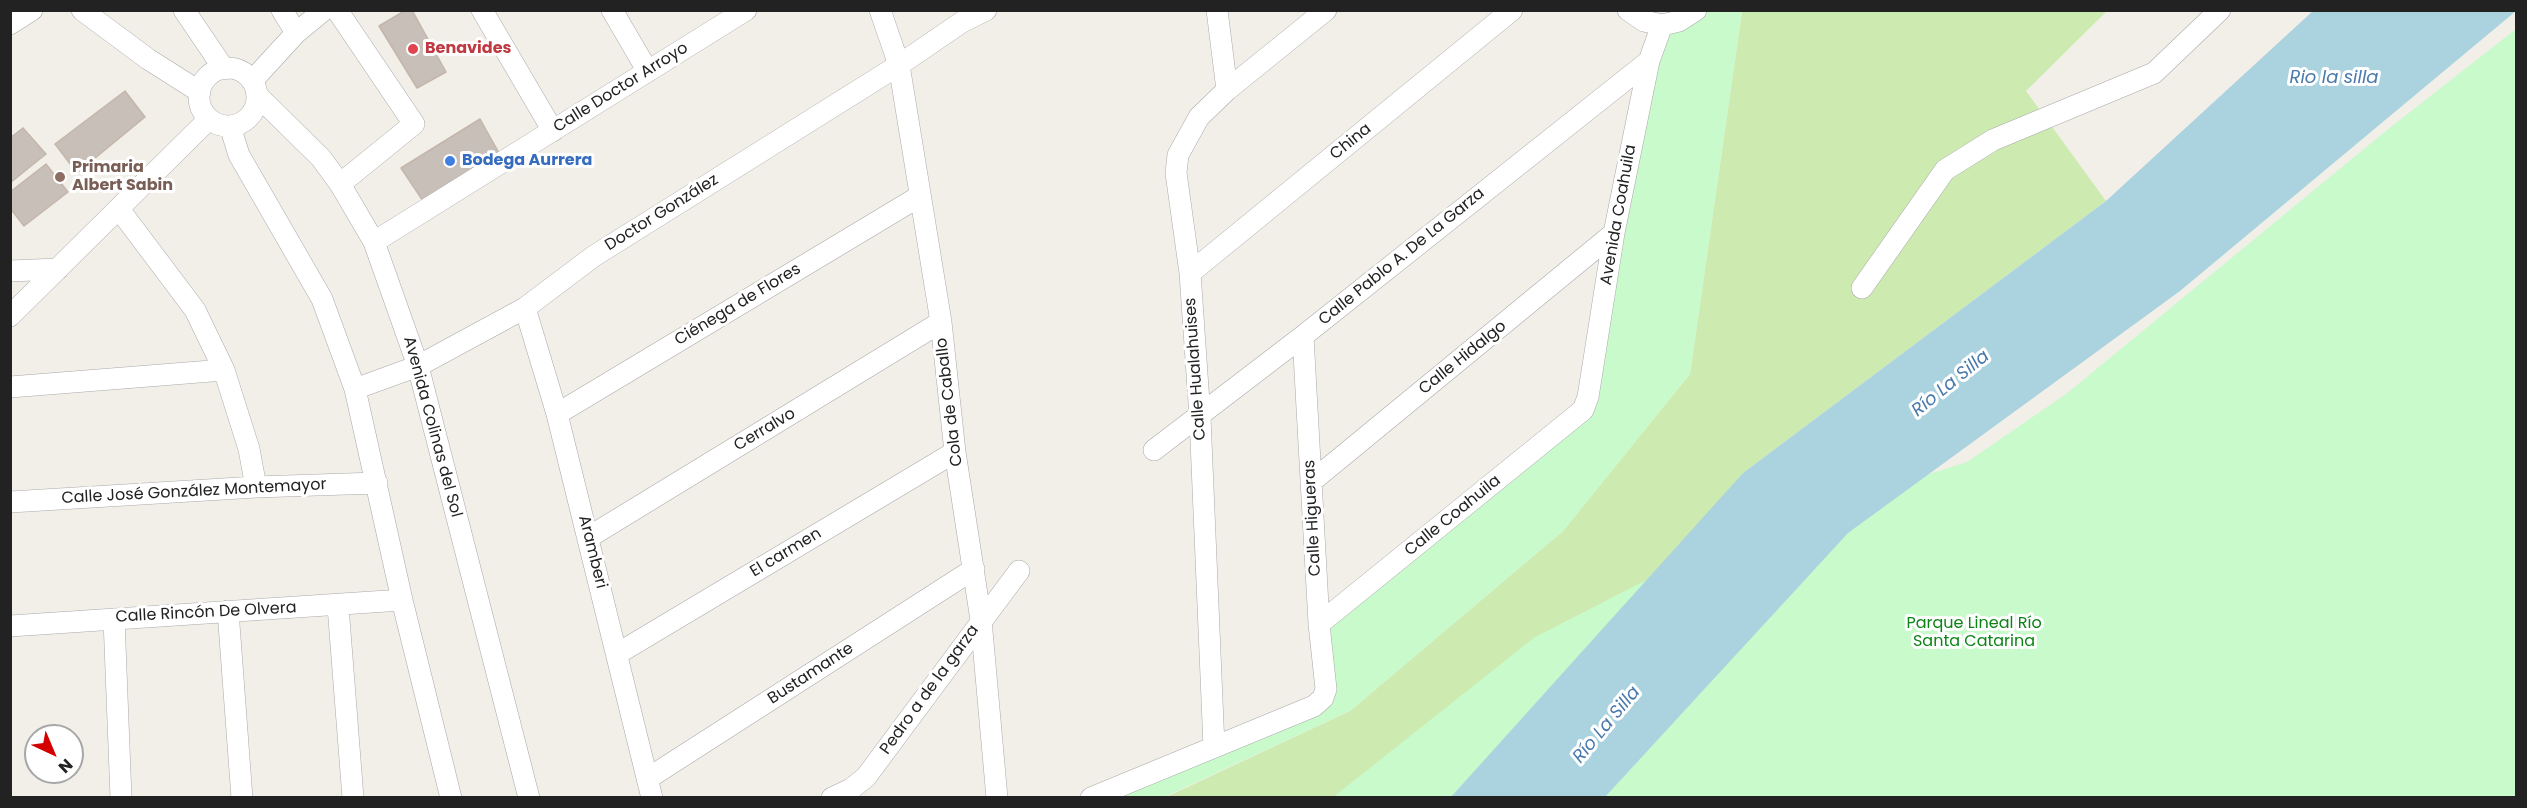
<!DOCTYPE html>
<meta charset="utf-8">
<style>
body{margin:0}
#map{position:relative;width:2527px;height:808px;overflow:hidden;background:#f2efe9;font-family:Poppins,sans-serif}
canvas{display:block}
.frame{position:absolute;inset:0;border:12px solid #222;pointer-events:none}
.north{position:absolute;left:24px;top:724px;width:60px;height:60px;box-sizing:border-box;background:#fff;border:2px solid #a7a7a7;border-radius:50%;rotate:136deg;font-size:16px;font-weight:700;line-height:24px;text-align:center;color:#222}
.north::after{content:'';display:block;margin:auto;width:21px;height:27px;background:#d40000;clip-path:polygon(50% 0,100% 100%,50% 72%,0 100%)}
</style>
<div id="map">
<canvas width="2527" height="808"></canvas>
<div class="frame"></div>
<div class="north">N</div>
</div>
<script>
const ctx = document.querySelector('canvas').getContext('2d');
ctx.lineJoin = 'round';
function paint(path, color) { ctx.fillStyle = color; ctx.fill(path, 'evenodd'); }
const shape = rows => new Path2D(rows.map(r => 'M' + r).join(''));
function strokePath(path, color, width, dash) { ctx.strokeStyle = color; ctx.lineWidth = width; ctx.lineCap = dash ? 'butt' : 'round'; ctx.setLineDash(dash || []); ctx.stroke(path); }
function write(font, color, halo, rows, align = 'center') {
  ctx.font = font + ' Poppins,sans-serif'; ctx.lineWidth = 6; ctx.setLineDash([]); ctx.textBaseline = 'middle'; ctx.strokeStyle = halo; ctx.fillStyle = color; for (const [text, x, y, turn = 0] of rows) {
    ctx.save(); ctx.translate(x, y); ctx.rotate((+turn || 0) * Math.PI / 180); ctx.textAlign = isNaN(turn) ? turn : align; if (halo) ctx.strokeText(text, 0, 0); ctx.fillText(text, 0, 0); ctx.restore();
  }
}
const grass = shape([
 [1742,11,2107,11,2026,91,2106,201,1743,473,1466,797,1164,798,1350,711,1563,531,1690,374]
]);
const park = shape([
 [1696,11,1742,11,1690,374,1563,531,1350,711,1164,797,1091,798,1320,702,1319,624,1580,415,1662,25],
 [2516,29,2516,797,1332,798,1535,637,1733,536,1967,462,2066,394,2387,130]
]);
const water = shape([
 [2314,10,2516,11,2180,291,1848,533,1605,797,1451,797,1743,473,2106,201]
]);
const building = shape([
 [406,10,412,10,446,72,417,88,379,26,406,10],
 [125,91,145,117,77,173,55,144,125,91],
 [480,119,499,153,423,201,401,168,480,119],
 [23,128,46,154,10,183,10,138,23,128],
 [46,164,68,192,24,226,10,208,10,192,46,164]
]);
const minor = shape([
 [82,10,148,59,200,92],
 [184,10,224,69],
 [282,10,296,33],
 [337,10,414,124,340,184],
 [482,10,553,131],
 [612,10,647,70],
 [880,10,899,65,941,322,955,452,981,620,997,798],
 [1217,10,1227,90],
 [1628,10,1644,21,1662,25,1679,21,1696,10],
 [10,24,32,10],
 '199 97a29 29 0 1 1 58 0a29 29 0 1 1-58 0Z',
 [252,81,296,33,324,10],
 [257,95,321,158,340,184,374,242,418,366,529,798],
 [230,126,239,155,322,299,355,389,402,600,451,798],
 [119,209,195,310,224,370,249,449,256,487],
 [374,242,746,10],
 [10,271,58,269],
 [1190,273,1512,10],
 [1862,288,1945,170,1993,140,2154,73,2220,10],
 [525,308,557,414,652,798],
 [10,316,209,119],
 [10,387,224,370],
 [355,389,418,366,525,308,594,256,899,65,962,22,986,10],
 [557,414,920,196],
 [1154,450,1303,336,1649,61],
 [1311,482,1614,233],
 [10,502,256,487,377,483],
 [589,537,941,322],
 [338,606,353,798],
 [228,611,242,798],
 [114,619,121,798],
 [1319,624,1583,410,1588,397,1614,233,1649,61,1662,25],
 [10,626,402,600],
 [617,654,955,452],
 [1214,747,1200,417,1190,273,1176,173,1178,155,1199,117,1227,90,1326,10],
 [647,779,974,569],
 [832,798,851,789,866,777,1019,571],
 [1091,798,1314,706,1323,698,1326,689,1319,624,1303,336]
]);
const markers = [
 [413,49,6,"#e0444e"],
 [450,161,6,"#3f7fe0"],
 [60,177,6,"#8d6e63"]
];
const healthNames = [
 ["Benavides",425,49]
];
const streetNames = [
 ["Calle Doctor Arroyo",621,88,-32],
 ["China",1351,142,-39],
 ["Doctor González",662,213,-32],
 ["Avenida Coahuila",1619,215,-80],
 ["Calle Pablo A. De La Garza",1402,257,-39],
 ["Ciénega de Flores",738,305,-31],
 ["Calle Hidalgo",1463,358,-39],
 ["Calle Hualahuises",1196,369,-94],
 ["Cola de Caballo",950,402,-97],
 ["Avenida Colinas del Sol",432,427,75],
 ["Cerralvo",765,430,-31],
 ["Calle José González Montemayor",194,492,-3],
 ["Calle Coahuila",1453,516,-39],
 ["Calle Higueras",1313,518,-93],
 ["Aramberi",592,552,76],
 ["El carmen",786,553,-31],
 ["Calle Rincón De Olvera",206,613,-3],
 ["Bustamante",811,674,-33],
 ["Pedro a de la garza",930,690,-54]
];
const shopNames = [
 ["Bodega Aurrera",462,161]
];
const educationNames = [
 ["Primaria",72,168],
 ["Albert Sabin",72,186]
];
const parkNames = [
 ["Parque Lineal Río",1974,624],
 ["Santa Catarina",1974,642]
];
const waterNames = [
 ["Rio la silla",2334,78],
 ["Río La Silla",1951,384,-39],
 ["Río La Silla",1607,725,-50]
];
paint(grass, '#cdebb0');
paint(park, '#c8facc');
paint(water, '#aad3df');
paint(building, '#c7bfb8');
strokePath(building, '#c4b6ab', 1.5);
strokePath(minor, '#a9a9a9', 22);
strokePath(minor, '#fff', 21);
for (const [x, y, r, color] of markers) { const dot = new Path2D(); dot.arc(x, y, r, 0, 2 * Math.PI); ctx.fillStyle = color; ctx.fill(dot); strokePath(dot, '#fff', 2); }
write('bold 16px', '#be3a42', '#fff', healthNames, 'left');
write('16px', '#222', '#fff', streetNames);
write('bold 16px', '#366cbe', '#fff', shopNames, 'left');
write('bold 16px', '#785e54', '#fff', educationNames, 'left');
write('16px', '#0c8416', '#fff', parkNames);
write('italic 18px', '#4a7aab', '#fff', waterNames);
</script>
